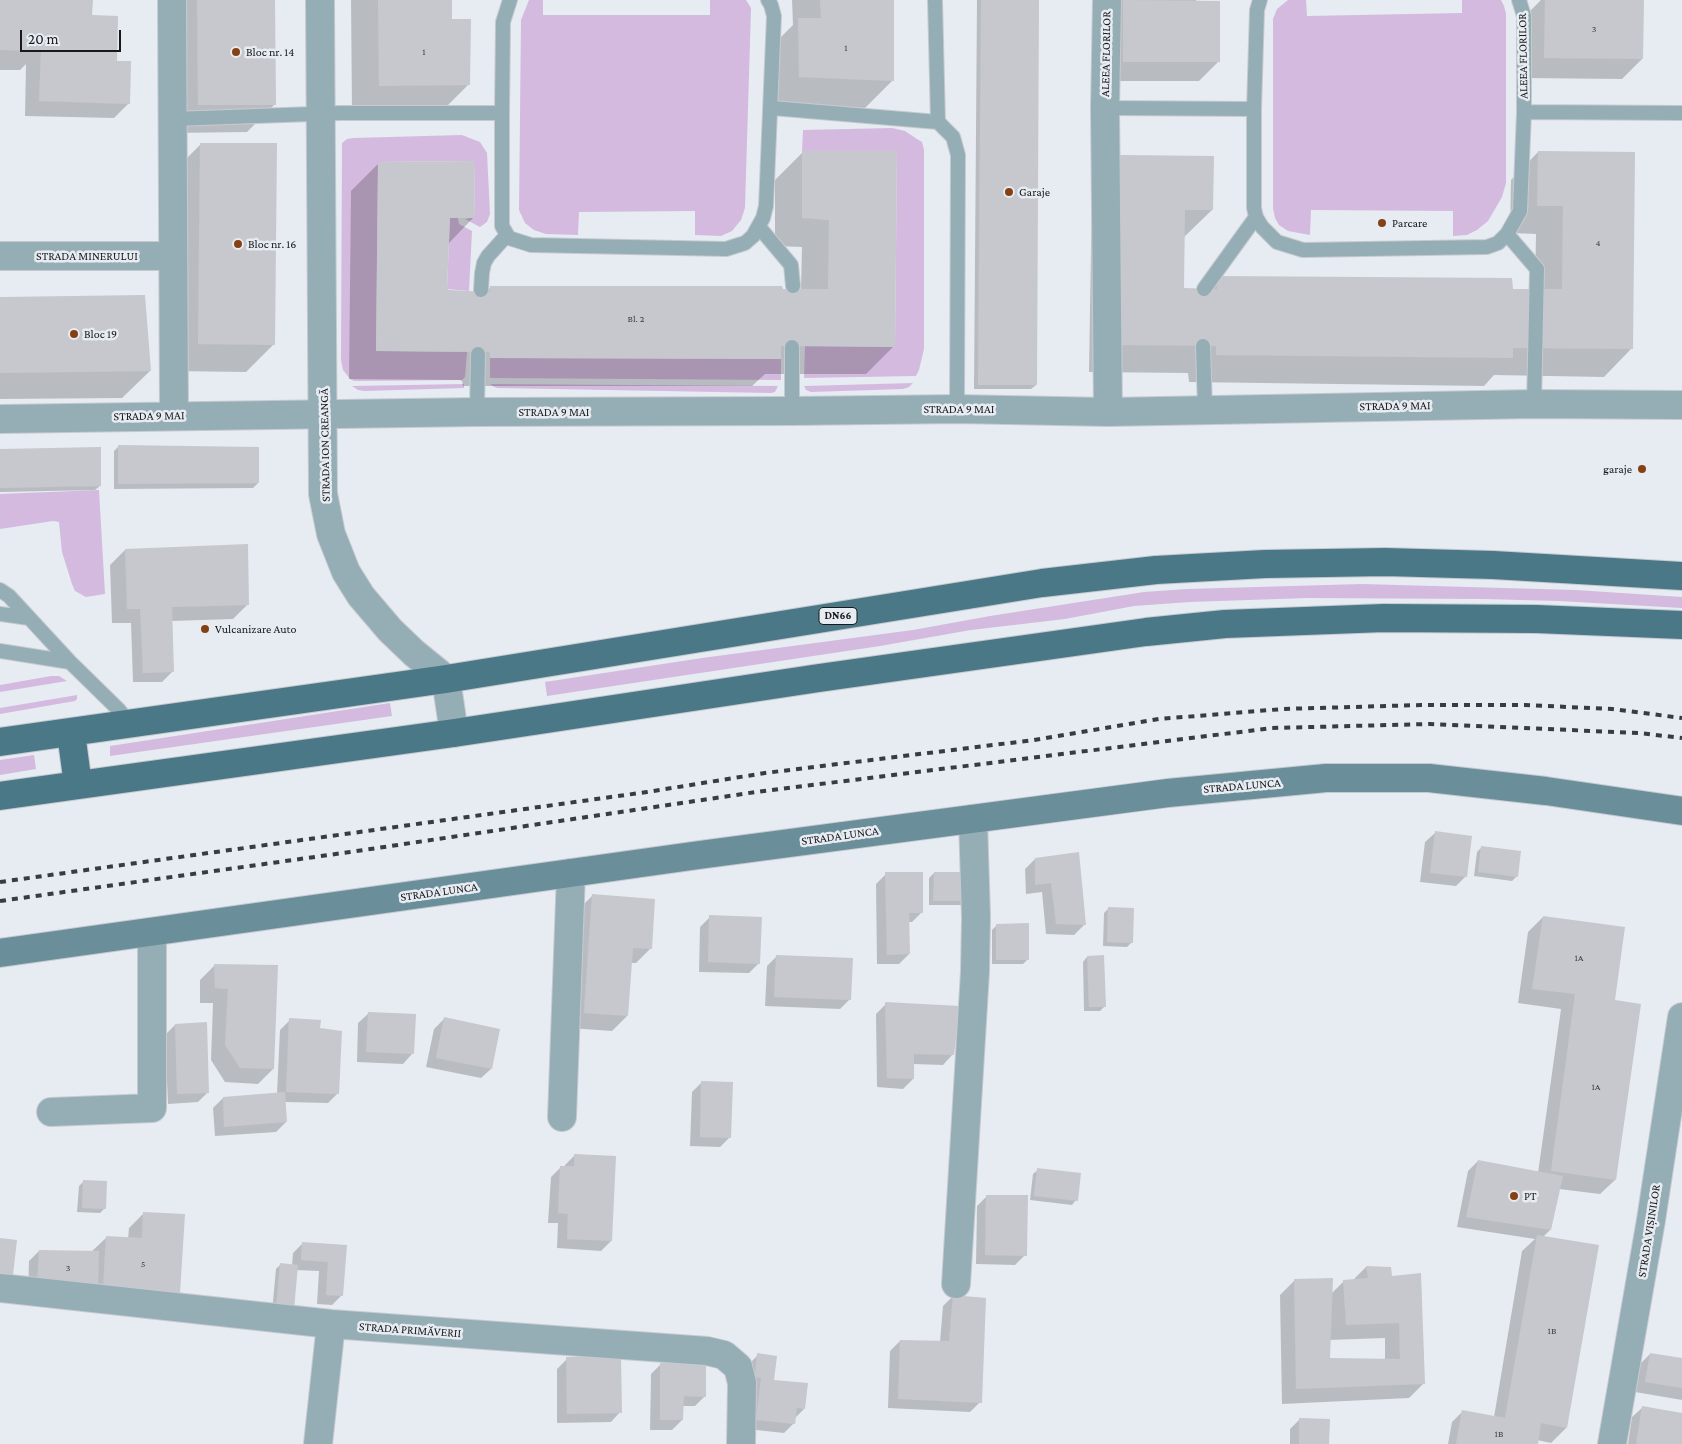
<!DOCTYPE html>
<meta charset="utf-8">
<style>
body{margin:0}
#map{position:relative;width:1682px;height:1444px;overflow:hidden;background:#e7ecf2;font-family:"Crimson Pro",serif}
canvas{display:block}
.scale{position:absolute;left:20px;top:30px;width:101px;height:22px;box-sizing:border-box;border:2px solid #17191b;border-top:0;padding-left:6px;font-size:15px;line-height:18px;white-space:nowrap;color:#17191b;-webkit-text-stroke:4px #e7ecf2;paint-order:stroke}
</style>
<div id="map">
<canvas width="1682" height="1444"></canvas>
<div class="scale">20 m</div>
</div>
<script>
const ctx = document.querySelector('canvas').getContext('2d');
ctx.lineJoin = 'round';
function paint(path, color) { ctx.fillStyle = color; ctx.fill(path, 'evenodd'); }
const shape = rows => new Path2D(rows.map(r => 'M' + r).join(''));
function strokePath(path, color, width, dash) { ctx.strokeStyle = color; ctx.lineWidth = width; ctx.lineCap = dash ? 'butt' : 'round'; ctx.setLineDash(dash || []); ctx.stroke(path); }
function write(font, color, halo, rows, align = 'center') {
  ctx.font = font + ' "Crimson Pro",serif'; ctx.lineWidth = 5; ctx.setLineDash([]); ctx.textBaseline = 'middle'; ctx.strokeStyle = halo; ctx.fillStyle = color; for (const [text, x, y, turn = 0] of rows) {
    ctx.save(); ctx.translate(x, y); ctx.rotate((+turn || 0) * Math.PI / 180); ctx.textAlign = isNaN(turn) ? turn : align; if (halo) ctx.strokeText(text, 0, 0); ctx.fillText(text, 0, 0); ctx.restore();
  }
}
const green = shape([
 [529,0,543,0,543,15,710,15,710,0,746,0,751,8,745,208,741,220,732,231,721,236,695,235,695,211,579,212,578,235,546,234,534,230,525,223,519,210,521,20],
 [1288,0,1306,0,1307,16,1462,13,1462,0,1501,0,1504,6,1506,14,1506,183,1502,197,1488,221,1477,230,1467,235,1453,236,1453,211,1311,210,1310,235,1288,231,1279,225,1275,218,1273,208,1273,19,1277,9],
 [892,128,905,131,917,139,922,142,924,150,924,349,919,370,916,376,804,378,805,346,895,347,897,152,802,151,803,130],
 [462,135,480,142,487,153,490,214,487,222,480,227,465,219,475,217,474,161,378,162,376,351,467,352,465,377,462,380,354,381,350,379,343,370,341,360,342,143,347,139,353,138],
 [450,218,458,218,459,224,472,231,469,291,447,289],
 [490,358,781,359,781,380,490,378],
 [913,383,909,387,903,389,811,392,806,390,804,386],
 [464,384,464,388,365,391,358,390,352,386],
 [490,384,778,386,775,392,771,393,498,388,494,387],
 [99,490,105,594,86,597,75,591,72,584,62,552,59,522,53,521,0,529,0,494],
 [1362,584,1576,590,1682,597,1682,608,1559,601,1483,599,1308,598,1190,602,1134,606,1065,619,971,630,880,646,547,696,545,682,702,658,913,630,990,616,1144,592,1187,589],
 [51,676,59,676,67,681,0,692,0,685],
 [77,695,77,699,75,701,0,714,0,708],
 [390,703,392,716,110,756,110,746],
 [34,755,36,769,0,775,0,760]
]);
const shadow = shape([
 [0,0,92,0,91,16,115,62,129,103,114,118,25,116,26,64,20,70,0,70],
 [169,0,274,0,275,104,247,132,171,133],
 [351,0,451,0,450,20,469,84,441,112,352,113],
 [792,0,893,0,893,80,865,108,772,105,771,47,793,25],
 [977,0,1038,0,1036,385,1031,389,974,389],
 [1103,0,1196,0,1219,61,1199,81,1104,81],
 [1541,0,1643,0,1642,59,1622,79,1525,78,1526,15],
 [201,144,274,344,246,372,171,371,173,172],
 [803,152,894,346,866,374,765,374,752,386,463,386,462,381,460,380,349,379,351,191,379,163,474,217,448,244,446,289,449,291,484,293,491,287,801,291,802,247,775,246,775,180],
 [1538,152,1631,349,1604,377,1494,375,1484,386,1189,382,1188,373,1089,372,1092,184,1119,157,1212,210,1183,238,1183,290,1204,290,1217,277,1535,290,1536,234,1510,233,1511,180],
 [0,298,150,371,122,398,0,399],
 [119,446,258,483,253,488,114,489,114,451],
 [0,451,100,486,95,490,0,492],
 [125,550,248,604,233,619,171,621,172,672,162,682,133,682,131,623,112,623,110,565],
 [1435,833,1466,876,1456,886,1420,882,1425,842],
 [1481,848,1517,876,1512,881,1474,876,1477,852],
 [1035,859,1084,925,1074,935,1046,934,1042,892,1026,894,1025,869],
 [934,873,966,900,961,905,929,905,929,878],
 [886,874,922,912,912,922,908,922,909,954,899,964,877,964,876,884],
 [593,895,651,948,636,963,631,963,627,1016,612,1031,569,1028,578,910],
 [1108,909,1132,942,1127,947,1103,946,1104,913],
 [710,917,759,963,749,973,699,972,700,927],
 [1543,917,1614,1001,1615,1180,1600,1194,1559,1189,1550,1230,1543,1237,1566,1428,1551,1443,1537,1440,1536,1444,1448,1444,1452,1422,1462,1412,1494,1417,1522,1251,1535,1239,1457,1227,1468,1171,1478,1161,1538,1173,1561,1009,1518,1003,1528,932],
 [997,925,1028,959,1023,964,992,964,992,930],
 [777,956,850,999,840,1009,765,1006,767,966],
 [1087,957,1105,1006,1100,1011,1084,1011,1083,962],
 [215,965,273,1069,258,1084,225,1082,211,1060,213,1003,200,1003,200,980],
 [886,1004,953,1054,943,1065,913,1064,913,1079,903,1089,877,1087,876,1014],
 [368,1014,412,1054,403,1064,357,1062,358,1023],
 [444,1019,491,1069,481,1078,426,1067,434,1029],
 [290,1020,319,1029,338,1093,328,1103,285,1102,286,1122,276,1132,215,1136,213,1108,223,1098,277,1094,280,1030],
 [175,1025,208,1092,198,1102,168,1104,165,1035],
 [702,1082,730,1137,720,1147,690,1146,692,1092],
 [575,1155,611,1241,601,1251,557,1248,558,1223,548,1223,551,1177,561,1167,565,1167,565,1165],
 [1038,1170,1076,1200,1072,1205,1030,1200,1033,1174],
 [84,1181,105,1208,100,1213,77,1212,79,1186],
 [987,1196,1025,1255,1015,1265,976,1264,977,1206],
 [144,1213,179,1293,164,1308,28,1294,29,1261,39,1251,91,1252,106,1238,128,1239,129,1228],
 [303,1243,346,1246,342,1295,332,1305,317,1304,319,1271,296,1270,272,1312,276,1269,280,1265,292,1266,293,1253],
 [1366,1267,1390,1268,1390,1277,1424,1383,1409,1398,1282,1404,1280,1295,1295,1280,1331,1294,1344,1281,1353,1280],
 [1385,1338,1385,1360,1329,1359,1329,1340],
 [953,1296,980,1402,970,1412,888,1408,890,1351,900,1341,940,1342,943,1306],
 [1650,1354,1682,1359,1682,1400,1635,1392,1640,1364],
 [758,1355,773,1381,804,1409,795,1418,794,1423,784,1433,747,1429,748,1365],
 [567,1359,620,1412,611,1422,557,1423,557,1369],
 [661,1364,705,1396,695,1406,682,1406,682,1420,672,1430,650,1430,651,1374],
 [1642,1408,1682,1414,1682,1444,1628,1444,1632,1417],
 [1300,1419,1328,1444,1290,1444,1290,1429]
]);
const building = shape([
 [0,0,93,0,92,15,118,16,117,61,131,61,130,104,39,101,41,51,0,50],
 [197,0,275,0,276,105,198,105],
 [378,0,452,0,452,19,471,19,470,85,379,86],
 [820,0,894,0,894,81,799,77,798,18,821,18],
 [981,0,1039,0,1037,385,978,385],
 [1123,0,1220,1,1220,62,1123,62],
 [1545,0,1644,0,1643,59,1544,58],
 [200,143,277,143,275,345,198,344],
 [802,151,897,151,895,347,783,346,781,346,781,359,490,358,490,353,488,352,376,351,378,162,474,161,475,218,450,218,447,289,449,290,488,292,490,292,490,286,782,286,783,289,828,289,829,220,802,218],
 [1538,151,1635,152,1633,349,1513,348,1513,358,1216,355,1216,346,1116,345,1119,155,1214,156,1213,210,1185,210,1184,288,1217,289,1216,276,1512,278,1513,289,1562,289,1563,206,1537,206],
 [145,295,151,371,0,373,0,297],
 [118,445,259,447,259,483,118,484],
 [101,447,101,486,0,488,0,449],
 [248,544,249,605,172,607,174,672,143,673,140,609,127,609,125,549],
 [1435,831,1472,836,1467,877,1430,873],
 [1481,846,1521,851,1518,877,1478,872],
 [1079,852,1086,925,1056,924,1051,883,1035,885,1035,858],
 [885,872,923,872,923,913,909,913,910,954,887,955],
 [934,872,967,872,967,901,933,901],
 [592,894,655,899,652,949,633,948,628,1016,584,1013],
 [1108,907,1134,908,1133,943,1107,942],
 [709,915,762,917,760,964,708,962],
 [1543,916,1625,927,1615,1000,1641,1004,1616,1180,1551,1171,1575,994,1532,989],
 [1029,923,1029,960,996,960,996,924],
 [776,955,853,958,851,1000,774,997],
 [1104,955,1106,1007,1089,1007,1087,956],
 [214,964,278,965,274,1069,240,1068,225,1045,228,989,215,988],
 [885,1002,960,1006,954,1055,914,1054,914,1079,887,1078],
 [368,1012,416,1014,414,1054,366,1052],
 [444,1017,500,1029,492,1069,436,1058],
 [289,1018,321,1020,320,1028,342,1031,339,1094,286,1092],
 [207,1022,209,1093,177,1094,175,1024],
 [701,1081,733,1082,731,1138,700,1137],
 [285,1092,287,1122,224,1127,223,1097],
 [574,1154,616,1156,612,1241,567,1239,568,1214,558,1213,560,1166,574,1166],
 [1478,1160,1563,1176,1551,1230,1466,1217],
 [1037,1168,1081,1173,1078,1201,1034,1196],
 [83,1180,107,1181,106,1209,82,1208],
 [986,1195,1028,1195,1027,1256,985,1255],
 [143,1212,185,1214,180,1293,103,1289,106,1236,142,1238],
 [1537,1235,1599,1245,1567,1428,1541,1423,1538,1444,1456,1444,1462,1410,1505,1418],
 [0,1238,17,1240,13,1275,0,1273],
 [302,1242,347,1245,343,1296,326,1295,328,1262,301,1260],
 [39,1250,99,1251,98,1286,37,1284],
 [280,1263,298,1265,294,1310,276,1308],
 [1366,1266,1391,1267,1392,1276,1421,1273,1425,1384,1296,1389,1294,1279,1333,1278,1330,1358,1400,1359,1399,1323,1346,1325,1343,1280,1368,1278],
 [953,1295,986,1298,982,1403,898,1399,900,1340,949,1341],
 [757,1353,777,1356,774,1380,808,1383,805,1409,797,1408,795,1424,756,1420,761,1378,755,1377],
 [1650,1353,1682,1358,1682,1388,1645,1382],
 [566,1357,621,1357,622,1413,567,1414],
 [660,1363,706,1363,706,1397,684,1396,683,1420,660,1420],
 [1642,1406,1682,1413,1682,1444,1636,1444],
 [1299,1418,1330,1419,1329,1444,1299,1444]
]);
const service = shape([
 [510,0,503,22,502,113,502,226,509,238,531,245,726,249,745,243,753,236,763,218,766,206,774,16,771,5,768,0],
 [935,0,938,122,953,137,958,155,957,409],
 [1260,0,1257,10,1254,109,1254,208,1256,217,1262,227,1277,242,1303,250,1487,247,1498,243,1507,234,1520,211,1524,112,1524,16,1519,0],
 [772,108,938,122],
 [1105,108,1254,109],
 [1524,112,1682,113],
 [173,119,340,113,502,113],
 [759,227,791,265,793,286],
 [1507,234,1537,269,1534,404],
 [1204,289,1256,217],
 [481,290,482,273,484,263,488,256,507,235],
 [1203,346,1205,409],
 [792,347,792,411],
 [477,412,478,354],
 [0,590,9,596,70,662,119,710,131,725],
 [0,614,29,618],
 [0,651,70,662]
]);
const minor = shape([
 [172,0,174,416],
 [1107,0,1105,108,1108,412],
 [0,256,173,256],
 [0,419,477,412,792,411,957,409,1108,412,1534,404,1682,405],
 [51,1112,152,1108,152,932],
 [562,1117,571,873],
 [956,1284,975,972,976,917,973,819],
 [0,1288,331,1324,707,1351,724,1355,738,1367,742,1383,741,1444],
 [318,1444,331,1324],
 [1612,1444,1651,1220,1682,1017]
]);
const tertiary = shape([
 [320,0,323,494,331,534,346,572,361,596,390,630,414,653,446,679,454,733]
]);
const secondary = shape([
 [0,953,699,855,1168,793,1326,778,1429,778,1546,791,1682,811]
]);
const primary = shape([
 [71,733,78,785],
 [0,742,446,679,1042,583,1156,570,1265,564,1385,562,1493,565,1682,576],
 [0,796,454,733,819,678,1146,632,1225,624,1384,618,1536,619,1682,625]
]);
const rail = shape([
 [0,882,647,792,765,773,1034,740,1159,719,1283,709,1421,705,1525,705,1612,709,1682,718],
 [0,901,350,852,756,792,1272,728,1430,724,1639,733,1682,738]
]);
const markers = [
 [236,52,5,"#854114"],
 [1009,192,5,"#854114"],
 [1382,223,5,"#854114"],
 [238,244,5,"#854114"],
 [74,334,5,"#854114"],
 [1642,469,5,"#854114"],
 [205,629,5,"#854114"],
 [1514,1196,5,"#854114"]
];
const numberNames = [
 ["3",1594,29],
 ["1",846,48],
 ["1",424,52],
 ["4",1598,243],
 ["Bl. 2",636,319],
 ["1A",1579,958],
 ["1A",1596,1087],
 ["5",143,1264],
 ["3",68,1268],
 ["1B",1552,1331],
 ["1B",1499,1434]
];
const shields = [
 [838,616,38]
];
const shieldNames = [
 ["DN66",838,616]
];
const poiNames = [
 ["Bloc nr. 14",246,52],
 ["Garaje",1019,192],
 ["Parcare",1392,223],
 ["Bloc nr. 16",248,244],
 ["Bloc 19",84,334],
 ["garaje",1632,469,"right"],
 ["Vulcanizare Auto",215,629],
 ["PT",1524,1196]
];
const streetNames = [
 ["ALEEA FLORILOR",1106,54,-89],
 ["ALEEA FLORILOR",1523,56,-91],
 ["STRADA MINERULUI",87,256],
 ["STRADA 9 MAI",1395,406,-1],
 ["STRADA 9 MAI",959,409],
 ["STRADA 9 MAI",554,412],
 ["STRADA 9 MAI",149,416,-1],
 ["STRADA ION CREANGĂ",325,445,-91],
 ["STRADA LUNCA",1242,786,-5],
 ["STRADA LUNCA",840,836,-8],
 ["STRADA LUNCA",439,892,-8],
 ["STRADA VIȘINILOR",1649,1231,-81],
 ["STRADA PRIMĂVERII",410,1330,4]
];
paint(green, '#d4badf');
paint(shadow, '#0003');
paint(building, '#c7c7ce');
strokePath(service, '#c6cad0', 16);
strokePath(minor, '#c6cad0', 30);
strokePath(tertiary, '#c6cad0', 30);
strokePath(secondary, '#c6cad0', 30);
strokePath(primary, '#c6cad0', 30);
strokePath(service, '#95adb5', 14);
strokePath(minor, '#95adb5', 28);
strokePath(tertiary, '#95adb5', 28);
strokePath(secondary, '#6a8e9a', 28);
strokePath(primary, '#4a7887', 28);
strokePath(rail, '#393c3f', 4, [6, 6]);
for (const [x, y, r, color] of markers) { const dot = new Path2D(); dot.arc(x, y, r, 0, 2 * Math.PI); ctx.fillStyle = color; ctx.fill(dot); strokePath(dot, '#e7ecf2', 2); }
write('10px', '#434448', null, numberNames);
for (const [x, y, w] of shields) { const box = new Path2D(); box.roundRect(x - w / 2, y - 8.5, w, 17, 4); ctx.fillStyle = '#e7ecf2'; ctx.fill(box); strokePath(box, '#17191b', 1); }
write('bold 11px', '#17191b', null, shieldNames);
write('12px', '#17191b', '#e7ecf2', poiNames, 'left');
write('12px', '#17191b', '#e7ecf2', streetNames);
</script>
